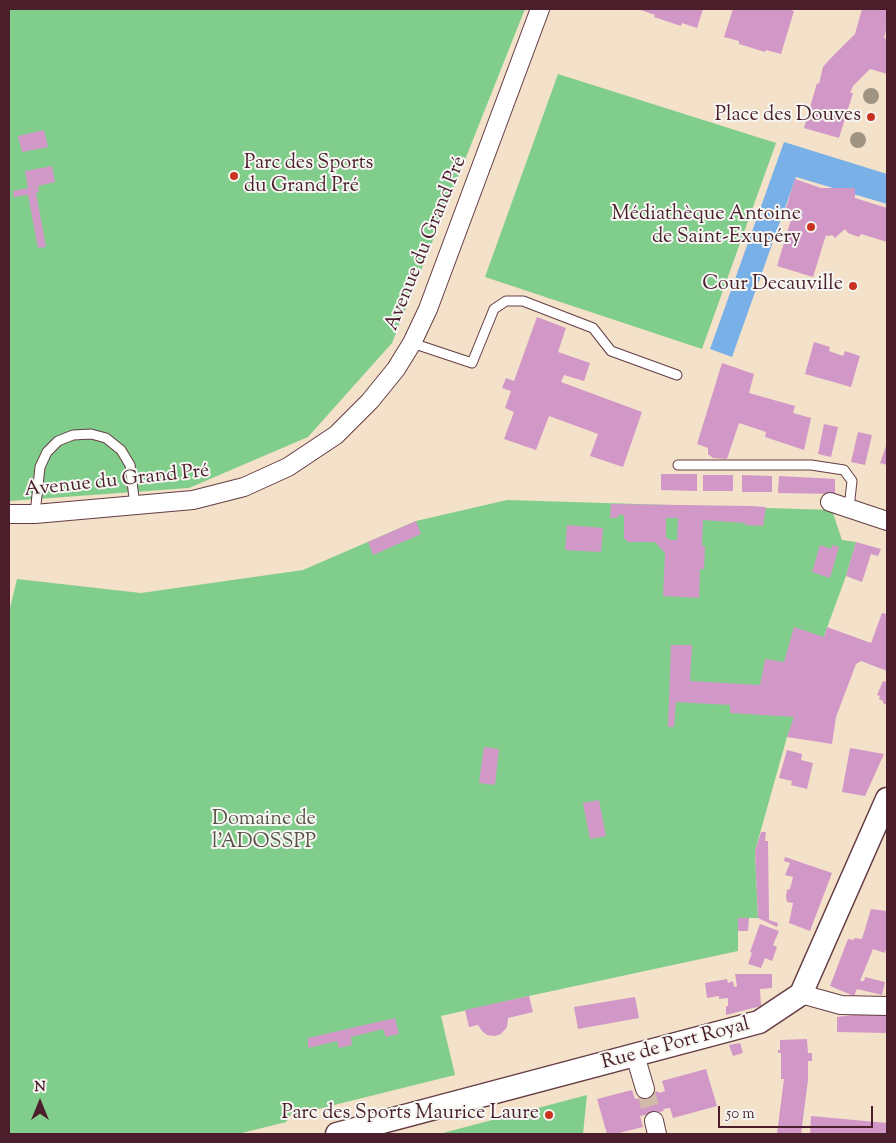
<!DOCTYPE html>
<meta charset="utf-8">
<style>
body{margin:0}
#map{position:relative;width:896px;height:1143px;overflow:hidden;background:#f4e1ca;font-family:"Sorts Mill Goudy",serif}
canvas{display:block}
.frame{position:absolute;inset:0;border:10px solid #4a1f2b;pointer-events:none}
.north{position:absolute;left:15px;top:1078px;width:50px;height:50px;-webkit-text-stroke:4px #f6f6f2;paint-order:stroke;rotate:0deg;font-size:14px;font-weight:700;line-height:20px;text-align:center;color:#4a1f2b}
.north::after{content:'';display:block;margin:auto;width:18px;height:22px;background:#4a1f2b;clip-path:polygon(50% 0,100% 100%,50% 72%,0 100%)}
.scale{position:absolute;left:718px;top:1106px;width:155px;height:22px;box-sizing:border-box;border:2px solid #4a1f2b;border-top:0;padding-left:6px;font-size:15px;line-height:18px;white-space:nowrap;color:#4a1f2b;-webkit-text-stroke:4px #f6f6f2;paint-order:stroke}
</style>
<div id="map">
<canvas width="896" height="1143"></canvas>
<div class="frame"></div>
<div class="north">N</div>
<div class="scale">50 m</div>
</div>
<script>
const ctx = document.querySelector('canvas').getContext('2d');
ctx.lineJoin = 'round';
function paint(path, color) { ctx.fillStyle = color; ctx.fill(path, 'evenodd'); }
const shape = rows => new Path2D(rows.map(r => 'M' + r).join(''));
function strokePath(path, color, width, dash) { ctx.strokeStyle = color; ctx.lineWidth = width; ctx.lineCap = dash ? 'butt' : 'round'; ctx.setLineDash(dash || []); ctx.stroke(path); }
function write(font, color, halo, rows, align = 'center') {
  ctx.font = font + ' "Sorts Mill Goudy",serif'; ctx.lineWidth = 4; ctx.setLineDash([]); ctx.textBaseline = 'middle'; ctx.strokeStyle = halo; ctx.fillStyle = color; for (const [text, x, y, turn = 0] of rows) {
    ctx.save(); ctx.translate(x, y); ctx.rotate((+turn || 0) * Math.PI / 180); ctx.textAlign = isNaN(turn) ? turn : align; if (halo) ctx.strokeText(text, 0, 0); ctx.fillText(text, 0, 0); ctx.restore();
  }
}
const green = shape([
 [9,9,525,9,392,343,308,437,189,488,9,501],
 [558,74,776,143,702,349,485,277],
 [507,500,832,510,842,540,856,542,846,576,787,737,755,851,758,918,738,918,738,951,529,996,441,1016,455,1075,298,1114,294,1109,286,1122,238,1134,9,1134,9,612,17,579,141,593,303,570,416,521],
 [587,1095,583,1134,439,1134]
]);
const water = shape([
 [784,142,887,174,887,204,796,177,732,357,710,349]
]);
const building = shape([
 [638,9,703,9,697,28,682,23,681,26,654,17,655,15],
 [733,9,787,9,794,11,781,54,766,50,765,52,739,44,739,41,724,37],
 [862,9,887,9,887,26,884,38,887,39,887,74,870,69,853,86,850,93,853,93,839,138,804,128,817,83,819,84,823,67,829,60,855,34],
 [44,130,48,147,22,152,18,136],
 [52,166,55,182,38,186,39,192,36,193,46,247,38,248,28,195,14,197,13,191,28,188,25,171],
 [795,179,821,188,855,188,855,198,887,208,887,242,861,234,859,237,848,233,845,229,835,238,832,235,828,236,826,235,813,277,777,266,793,213,785,211],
 [537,317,566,328,558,352,590,363,584,381,564,375,561,382,642,412,623,467,590,456,598,434,549,416,536,450,504,439,514,412,505,408,511,391,502,388,506,378,514,381],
 [814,342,830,347,829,351,843,356,845,351,860,356,851,387,805,374],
 [722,363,754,374,749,393,795,406,793,413,811,418,804,450,765,437,766,432,739,423,727,459,713,458,708,454,708,448,697,444],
 [824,424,838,427,831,457,818,454],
 [858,432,872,435,865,465,851,462],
 [887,443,887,465,880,463],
 [661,474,697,474,697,491,661,490],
 [703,475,733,475,733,491,703,491],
 [742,475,772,476,772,492,742,492],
 [779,476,835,479,835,494,778,493],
 [611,504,751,506,766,507,763,526,745,525,745,523,703,520,702,546,705,546,704,569,700,569,699,598,663,596,665,553,655,542,628,542,624,538,624,515,618,515,618,518,610,518],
 [666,518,678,518,677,540,670,540,666,537],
 [416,521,421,534,373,555,368,542],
 [567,525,603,528,601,552,565,550],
 [856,542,881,549,878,556,871,554,862,582,846,576],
 [820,545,831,549,832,545,839,547,830,578,812,572],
 [882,613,887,614,887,671,861,661,856,664,836,717,832,744,787,737,794,717,730,713,730,705,676,702,674,727,668,727,671,645,692,645,690,681,760,685,765,659,784,662,794,627,824,637,827,627,871,643],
 [883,681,887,682,887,705,883,703,883,701,879,699,880,696,877,695],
 [484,747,499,749,495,785,479,783],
 [850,748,884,754,865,796,842,792],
 [787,750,802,754,801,760,813,763,807,789,791,785,792,781,779,778],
 [599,800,606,836,590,839,583,803],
 [761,832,766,832,765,841,768,841,769,920,778,923,777,927,758,918,755,851],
 [785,857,832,873,810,931,789,923,793,903,787,902,786,896,787,890,790,889,793,877,785,875,790,863,784,861],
 [871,909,887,911,887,944,885,953,873,949,860,981,864,981,865,977,885,982,882,995,857,989,854,996,830,986,848,939,854,940,854,938,862,939],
 [738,918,749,918,748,931,738,931],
 [760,924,779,931,773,945,777,947,772,961,765,958,761,968,748,964,752,953,750,952],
 [735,974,772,974,772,988,760,989,761,1006,726,1015,726,1006,728,1006,728,998,719,999,719,996,707,998,705,983,727,979,728,983,733,981,734,987,737,986],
 [529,996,533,1012,508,1018,507,1027,501,1034,495,1036,487,1035,482,1031,478,1025,469,1027,465,1010],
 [635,997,639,1018,578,1029,574,1007],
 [868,1013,887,1015,887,1033,837,1032,837,1017],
 [395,1018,399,1034,386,1037,383,1029,351,1037,352,1045,339,1048,337,1041,308,1048,308,1038],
 [807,1039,808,1053,812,1053,812,1061,808,1061,808,1080,801,1134,777,1134,784,1079,781,1079,781,1053,778,1053,778,1050,780,1050,780,1040],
 [740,1043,743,1053,733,1056,729,1045],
 [706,1069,717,1106,673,1118,670,1108,663,1109,664,1111,640,1116,643,1127,615,1134,607,1134,597,1099,632,1090,635,1099,641,1098,641,1097,658,1091,659,1093,665,1091,662,1081],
 [811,1116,887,1123,887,1134,810,1134]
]);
const minorTunnel = shape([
 [645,1089,654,1121]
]);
const service = shape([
 [412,343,472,363,494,309,506,301,523,301,593,328,611,351,677,375],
 [678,465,811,465,844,470,852,481,849,508],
 [35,514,40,467,47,452,58,441,73,435,91,434,106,438,121,450,130,465,135,506]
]);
const minor = shape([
 [830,502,887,521],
 [9,514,35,514,193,500,244,487,288,467,336,435,370,401,396,369,412,343,428,309,540,9],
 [801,994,841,1005,887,1006],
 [635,1055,645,1089],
 [654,1121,657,1134]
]);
const tertiary = shape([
 [337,1134,759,1022,801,994,887,799]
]);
const trees = [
 [871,96],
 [858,140]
];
const markers = [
 [871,117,5,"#c8321e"],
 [234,176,5,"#c8321e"],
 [811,227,5,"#c8321e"],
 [853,286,5,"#c8321e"],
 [549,1115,5,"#c8321e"]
];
const poiNames = [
 ["Place des Douves",861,117],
 ["Parc des Sports",244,165,"left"],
 ["du Grand Pré",244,188,"left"],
 ["Médiathèque Antoine",801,216],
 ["de Saint-Exupéry",801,239],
 ["Cour Decauville",843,286],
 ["Parc des Sports Maurice Laure",539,1115]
];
const streetNames = [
 ["Avenue du Grand Pré",427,244,-68],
 ["Avenue du Grand Pré",117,482,-6],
 ["Rue de Port Royal",676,1045,-15]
];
const parkNames = [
 ["Domaine de",264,821],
 ["l'ADOSSPP",264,844]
];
paint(green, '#81ce8c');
paint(water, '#79b0e8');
paint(building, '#d197c6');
strokePath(minorTunnel, '#d2baaa', 18, [18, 9]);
strokePath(service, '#643c43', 11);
strokePath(minor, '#643c43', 20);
strokePath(tertiary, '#643c43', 25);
strokePath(service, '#fff', 9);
strokePath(minor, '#fff', 18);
strokePath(tertiary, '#fff', 22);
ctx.fillStyle = '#9f9382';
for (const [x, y] of trees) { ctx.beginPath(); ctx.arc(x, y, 8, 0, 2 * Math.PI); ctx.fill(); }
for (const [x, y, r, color] of markers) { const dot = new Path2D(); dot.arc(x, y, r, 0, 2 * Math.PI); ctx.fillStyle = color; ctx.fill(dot); strokePath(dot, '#f6f6f2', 2); }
write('20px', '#4a1f2b', '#f6f6f2', poiNames, 'right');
write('20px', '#4a1f2b', '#f6f6f2', streetNames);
write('20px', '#5a5448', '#f6f6f2', parkNames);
</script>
